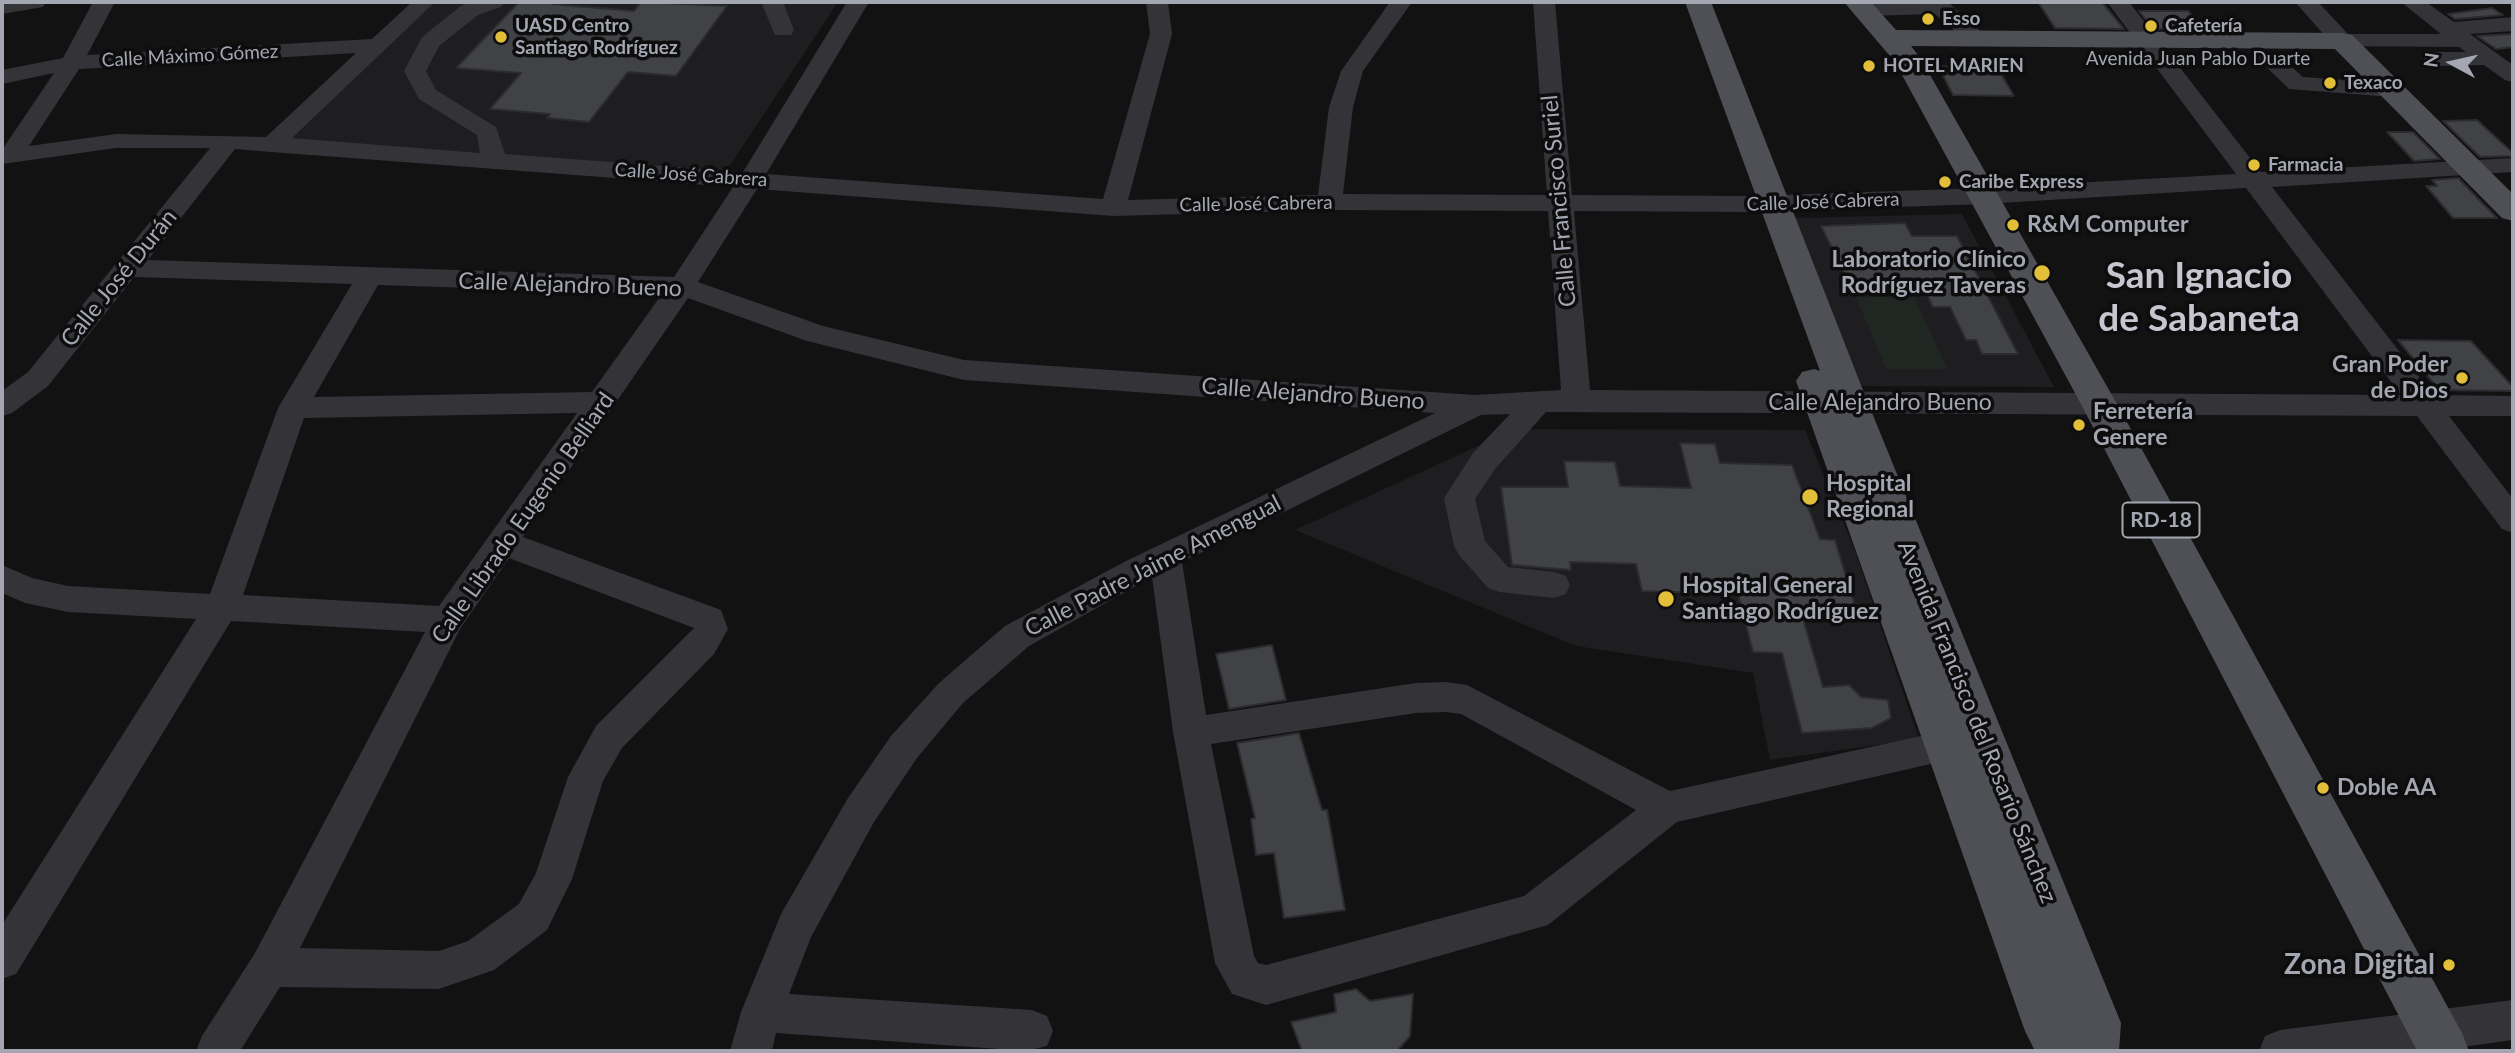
<!DOCTYPE html>
<meta charset="utf-8">
<style>
body{margin:0}
#map{position:relative;width:2515px;height:1053px;overflow:hidden;background:#121213;font-family:Lato,sans-serif}
canvas{display:block}
.frame{position:absolute;inset:0;border:4px solid #a4a7b2;pointer-events:none}
.north{position:absolute;left:2417px;top:28px;width:70px;height:70px;-webkit-text-stroke:5px #0d0d0e;paint-order:stroke;rotate:278deg;font-size:19px;font-weight:700;line-height:28px;text-align:center;color:#a4a7b2}
.north::after{content:'';display:block;margin:auto;width:24px;height:32px;background:#a4a7b2;clip-path:polygon(50% 0,100% 100%,50% 72%,0 100%)}
</style>
<div id="map">
<canvas width="2515" height="1053"></canvas>
<div class="frame"></div>
<div class="north">N</div>
</div>
<script>
const ctx = document.querySelector('canvas').getContext('2d');
ctx.lineJoin = 'round';
function paint(path, color) { ctx.fillStyle = color; ctx.fill(path, 'evenodd'); }
const shape = rows => new Path2D(rows.map(r => 'M' + r).join(''));
function strokePath(path, color, width, dash) { ctx.strokeStyle = color; ctx.lineWidth = width; ctx.lineCap = dash ? 'butt' : 'round'; ctx.setLineDash(dash || []); ctx.stroke(path); }
function write(font, color, halo, rows, align = 'center') {
  ctx.font = font + ' Lato,sans-serif'; ctx.lineWidth = 7; ctx.setLineDash([]); ctx.textBaseline = 'middle'; ctx.strokeStyle = halo; ctx.fillStyle = color; for (const [text, x, y, turn = 0] of rows) {
    ctx.save(); ctx.translate(x, y); ctx.rotate((+turn || 0) * Math.PI / 180); ctx.textAlign = isNaN(turn) ? turn : align; if (halo) ctx.strokeText(text, 0, 0); ctx.fillText(text, 0, 0); ctx.restore();
  }
}
const built = shape([
 [434,2,838,2,725,173,289,140],
 [1962,214,2054,387,1858,386,1795,218],
 [1515,429,1805,430,1855,551,1919,739,1770,760,1753,673,1576,646,1295,530]
]);
const green = shape([
 [1856,297,1914,297,1947,369,1886,369]
]);
const building = shape([
 [519,2,554,2,552,4,634,11,641,2,727,6,676,76,628,72,589,122,547,118,550,114,490,109,521,73,456,68,519,2],
 [2038,2,2102,2,2124,29,2055,28,2038,2],
 [2492,8,2503,15,2455,19,2448,14,2492,8],
 [2139,11,2188,11,2203,29,2153,29,2139,11],
 [2513,34,2513,47,2496,49,2477,36,2513,34],
 [1938,66,1997,67,2014,96,1953,95,1938,66],
 [2477,120,2513,153,2513,156,2480,157,2443,121,2477,120],
 [2387,132,2413,132,2440,159,2414,161,2387,132],
 [2459,178,2461,181,2497,218,2453,218,2426,186,2437,186,2432,180,2459,178],
 [1905,223,1912,236,1957,236,2018,354,1982,354,1976,340,1966,340,1950,307,1933,307,1923,287,1852,289,1821,226,1905,223],
 [2398,340,2471,341,2513,387,2513,391,2439,390,2398,340],
 [1680,443,1715,444,1720,463,1792,465,1820,539,1835,540,1858,616,1802,615,1823,687,1849,685,1861,697,1888,700,1891,718,1872,728,1802,733,1782,653,1753,652,1738,594,1642,591,1636,564,1570,562,1571,570,1512,565,1501,487,1568,487,1564,461,1615,462,1620,486,1691,488,1680,443],
 [1272,645,1286,700,1229,709,1216,654,1272,645],
 [1299,733,1322,810,1327,810,1345,910,1284,918,1274,853,1256,855,1251,819,1255,818,1237,743,1299,733],
 [1356,989,1370,1001,1413,994,1410,1036,1397,1051,1302,1051,1291,1022,1336,1012,1334,994,1356,989]
]);
const minor = shape([
 [2,2,46,2,43,7,2,14,2,2],
 [93,2,115,2,87,55,372,39,412,2,435,2,292,138,480,153,477,135,419,99,404,71,422,37,462,5,473,2,504,2,501,7,478,15,439,46,426,71,436,90,496,127,505,154,743,172,847,2,869,2,766,174,1103,199,1150,34,1146,2,1168,2,1172,34,1128,200,1318,195,1329,107,1341,71,1390,2,1412,2,1363,71,1353,107,1343,194,1547,195,1533,2,1555,2,1572,195,1749,196,1984,188,2236,174,2107,2,2129,2,2261,172,2513,158,2513,172,2272,187,2433,395,2513,396,2513,416,2449,416,2513,499,2513,533,2502,529,2417,416,1546,412,1495,469,1475,499,1485,541,1508,567,1554,572,1566,576,1570,585,1566,594,1554,598,1499,592,1488,588,1459,555,1454,546,1444,498,1473,453,1510,414,1481,415,1182,562,1206,715,1416,683,1446,682,1467,685,1670,791,1948,730,1961,735,1966,746,1961,757,1677,822,1548,925,1266,1005,1232,994,1215,963,1173,732,1152,577,1029,646,963,703,917,758,874,822,811,937,789,994,1032,1010,1047,1016,1053,1031,1047,1046,1027,1051,776,1033,772,1051,730,1051,741,1012,781,914,848,798,891,736,939,683,1005,626,1126,561,1435,413,964,380,807,341,688,298,523,537,721,610,728,629,714,654,622,748,603,781,572,879,547,930,494,970,439,989,280,987,240,1051,196,1051,202,1036,255,953,425,632,231,621,16,974,2,979,2,925,196,619,68,612,25,603,2,593,2,565,32,578,68,586,210,594,278,408,352,284,134,277,48,386,12,413,2,416,2,391,28,372,210,148,116,148,2,164,2,150,54,73,2,84,2,70,63,58,93,2],
 [356,53,266,137,116,134,29,146,79,69,356,53],
 [235,149,271,152,733,187,674,277,148,260,235,149],
 [2246,188,2401,395,1590,390,1574,211,1749,212,1984,204,2246,188],
 [757,189,1113,216,1330,210,1548,211,1561,390,1475,395,964,360,823,326,698,282,757,189],
 [378,285,662,294,592,392,314,397,378,285],
 [577,413,439,606,243,595,304,418,577,413],
 [509,558,694,628,596,726,568,777,536,873,519,904,468,941,439,951,300,948,460,629,509,558],
 [1446,712,1461,714,1636,810,1524,896,1266,965,1258,963,1254,956,1211,744,1416,713,1446,712],
 [761,2,783,2,794,30,791,35,775,35,761,2],
 [1909,2,1948,2,1989,39,1986,44,1978,46,1970,44,1935,14,1864,16,1856,15,1853,10,1856,5,1864,4,1909,2],
 [2295,2,2318,2,2348,34,2441,34,2401,2,2426,2,2454,22,2513,17,2513,31,2470,34,2513,65,2513,82,2505,80,2484,65,2435,66,2427,64,2424,59,2427,54,2435,52,2466,52,2459,47,2334,46,2295,2],
 [2269,52,2277,54,2303,77,2392,83,2400,85,2404,90,2400,95,2392,97,2289,89,2258,59,2261,54,2269,52],
 [2513,1000,2513,1040,2432,1051,2259,1051,2265,1036,2280,1030,2513,1000]
]);
const major = shape([
 [1685,2,1711,2,1868,403,2121,1023,2119,1051,2035,1051,2025,1031,1796,381,1802,372,1814,369,1820,371,1685,2],
 [1844,2,1871,2,1896,30,2342,33,2352,35,2513,194,2513,221,2502,218,2335,49,1911,46,1921,59,2117,404,2462,1033,2469,1051,2417,1051,2081,404,1895,62,1844,2]
]);
const markers = [
 [1928,19,7,"#e3bf39"],
 [2151,26,7,"#e3bf39"],
 [501,37,7,"#e3bf39"],
 [1869,66,7,"#e3bf39"],
 [2330,83,7,"#e3bf39"],
 [2254,165,7,"#e3bf39"],
 [1945,182,7,"#e3bf39"],
 [2013,225,7,"#e3bf39"],
 [2042,273,9,"#e3bf39"],
 [2462,378,7,"#e3bf39"],
 [2079,425,7,"#e3bf39"],
 [1810,497,9,"#e3bf39"],
 [1666,599,9,"#e3bf39"],
 [2323,788,7,"#e3bf39"],
 [2449,965,7,"#e3bf39"]
];
const farPoinames = [
 ["Esso",1942,19],
 ["UASD Centro",515,26],
 ["Santiago Rodríguez",515,48],
 ["Cafetería",2165,26],
 ["HOTEL MARIEN",1883,66],
 ["Texaco",2344,83],
 ["Farmacia",2268,165],
 ["Caribe Express",1959,182]
];
const farStreetnames = [
 ["Calle Máximo Gómez",190,56,-3],
 ["Avenida Juan Pablo Duarte",2198,59],
 ["Calle José Cabrera",691,175,4],
 ["Calle José Cabrera",1823,202,-2],
 ["Calle José Cabrera",1256,204,-1]
];
const shields = [
 [2161,520,77]
];
const shieldNames = [
 ["RD-18",2161,520]
];
const streetNames = [
 ["Calle Francisco Suriel",1559,201,-95],
 ["Calle José Durán",119,278,-51],
 ["Calle Alejandro Bueno",570,285,2],
 ["Calle Alejandro Bueno",1313,394,4],
 ["Calle Alejandro Bueno",1880,403],
 ["Calle Librado Eugenio Belliard",523,518,-55],
 ["Calle Padre Jaime Amengual",1153,566,-27],
 ["Avenida Francisco del Rosario Sánchez",1977,722,68]
];
const poiNames = [
 ["R&M Computer",2027,225],
 ["Laboratorio Clínico",2026,260,"right"],
 ["Rodríguez Taveras",2026,286,"right"],
 ["Gran Poder",2448,365,"right"],
 ["de Dios",2448,391,"right"],
 ["Ferretería",2093,412],
 ["Genere",2093,438],
 ["Hospital",1826,484],
 ["Regional",1826,510],
 ["Hospital General",1682,586],
 ["Santiago Rodríguez",1682,612],
 ["Doble AA",2337,788]
];
const nearPoinames = [
 ["Zona Digital",2435,965]
];
const townNames = [
 ["San Ignacio",2199,276],
 ["de Sabaneta",2199,319]
];
paint(built, '#1e1e20');
paint(green, '#202722');
paint(building, '#414246');
strokePath(building, '#2c2c2f', 2);
paint(minor, '#333338');
paint(major, '#4f5056');
for (const [x, y, r, color] of markers) { const dot = new Path2D(); dot.arc(x, y, r, 0, 2 * Math.PI); ctx.fillStyle = color; ctx.fill(dot); strokePath(dot, '#0d0d0e', 2.5); }
write('bold 19px', '#a4a7b2', '#0d0d0e', farPoinames, 'left');
write('19px', '#a4a7b2', '#0d0d0e', farStreetnames);
for (const [x, y, w] of shields) { const box = new Path2D(); box.roundRect(x - w / 2, y - 17.5, w, 35, 5); ctx.fillStyle = '#0d0d0e'; ctx.fill(box); strokePath(box, '#a4a7b2', 2); }
write('bold 21px', '#a4a7b2', null, shieldNames);
write('23px', '#a4a7b2', '#0d0d0e', streetNames);
write('bold 23px', '#a4a7b2', '#0d0d0e', poiNames, 'left');
write('bold 28px', '#a4a7b2', '#0d0d0e', nearPoinames, 'right');
write('bold 37px', '#c5c6cf', '#0d0d0e', townNames);
</script>
